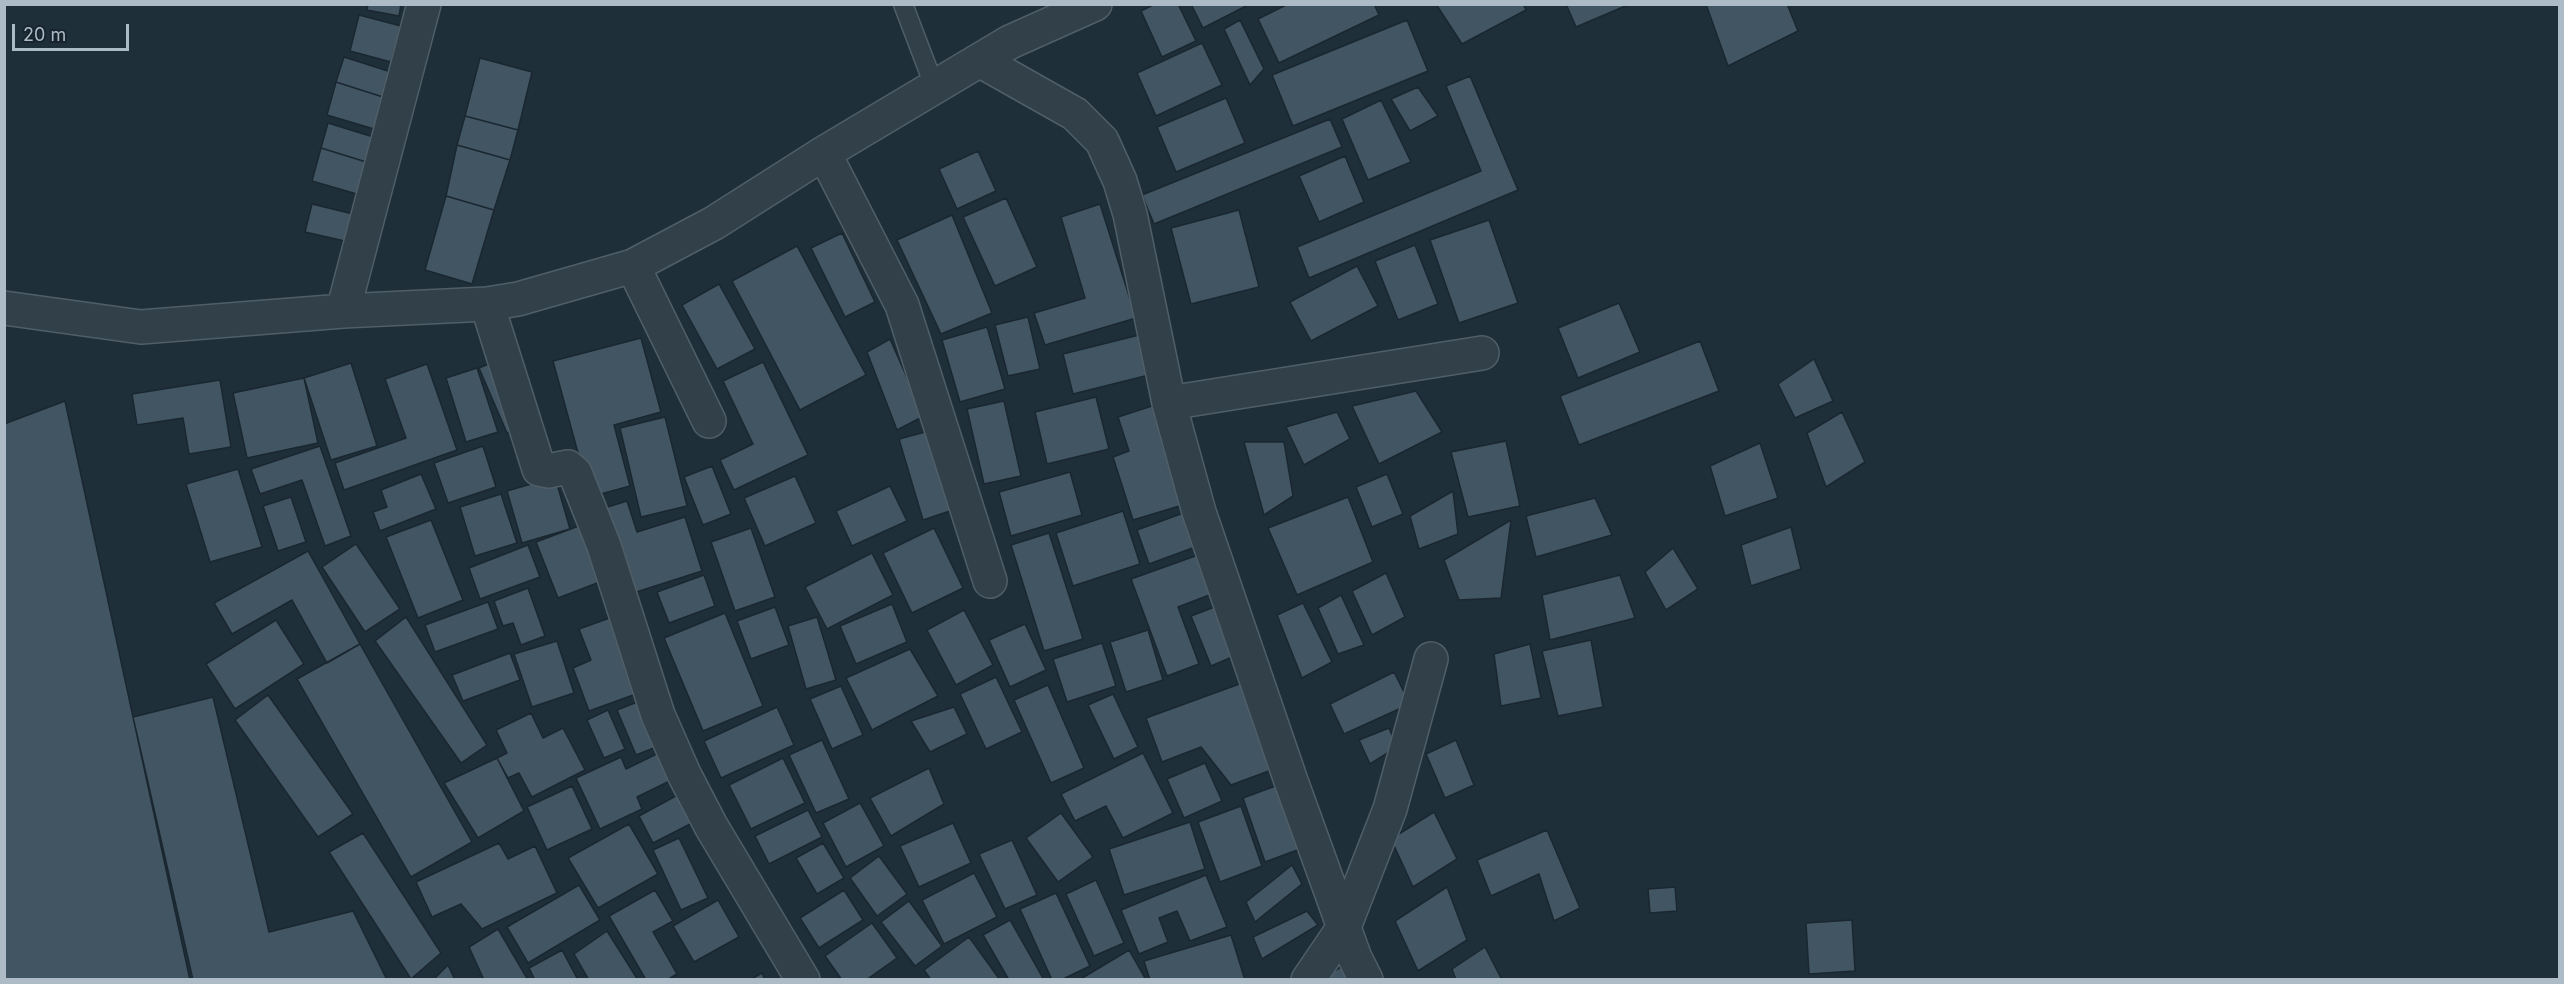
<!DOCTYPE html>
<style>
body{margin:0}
#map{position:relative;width:2564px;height:984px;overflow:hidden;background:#1f2f3a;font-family:Inter,sans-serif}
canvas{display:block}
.frame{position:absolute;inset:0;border:6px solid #adbbc7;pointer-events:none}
.scale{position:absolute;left:12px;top:24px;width:117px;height:27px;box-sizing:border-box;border:3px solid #adbbc7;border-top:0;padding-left:8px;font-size:18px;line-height:21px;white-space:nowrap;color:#adbbc7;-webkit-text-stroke:4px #18252e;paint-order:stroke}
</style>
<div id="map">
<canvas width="2564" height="984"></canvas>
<div class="frame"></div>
<div class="scale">20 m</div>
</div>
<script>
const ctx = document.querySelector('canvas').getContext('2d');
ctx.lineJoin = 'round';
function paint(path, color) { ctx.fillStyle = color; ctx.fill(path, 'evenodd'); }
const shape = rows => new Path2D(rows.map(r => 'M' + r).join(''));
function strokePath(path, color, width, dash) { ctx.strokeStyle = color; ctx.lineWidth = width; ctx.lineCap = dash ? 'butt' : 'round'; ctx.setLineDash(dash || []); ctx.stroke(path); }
const building = shape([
 [368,4,401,4,399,16,367,10,368,4],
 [1155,4,1178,4,1196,41,1162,57,1141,11,1155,4],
 [1191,4,1250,4,1203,28,1191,4],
 [1288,4,1374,4,1379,15,1279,63,1258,19,1288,4],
 [1436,4,1523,4,1526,10,1462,44,1436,4],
 [1566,4,1630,4,1576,27,1566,4],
 [1706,4,1787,4,1798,31,1728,66,1706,4],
 [359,15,401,26,391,62,350,51,359,15],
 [1240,20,1264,69,1250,85,1224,29,1240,20],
 [1407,20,1428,71,1293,126,1272,75,1407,20],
 [1202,43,1222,85,1156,116,1137,73,1202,43],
 [344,57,391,72,383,97,336,82,344,57],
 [480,58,532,72,518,130,465,116,480,58],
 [1470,76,1518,190,1309,278,1297,247,1481,171,1446,86,1470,76],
 [336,82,383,97,374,129,327,115,336,82],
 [1418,87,1438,116,1410,131,1391,99,1418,87],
 [1226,98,1245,143,1176,172,1157,127,1226,98],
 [1381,100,1411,162,1368,180,1342,119,1381,100],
 [465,116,518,130,510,160,457,145,465,116],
 [1330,119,1342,147,1154,224,1142,195,1330,119],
 [328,123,383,140,376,165,321,148,328,123],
 [457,145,510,160,494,210,446,196,457,145],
 [321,148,376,165,367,197,312,181,321,148],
 [978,151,996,191,957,209,939,169,978,151],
 [1345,156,1364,202,1319,222,1299,176,1345,156],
 [446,196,494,210,472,284,425,270,446,196],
 [1006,198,1037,267,995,286,963,217,1006,198],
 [312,204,365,217,358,244,305,232,312,204],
 [1100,204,1136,318,1045,345,1034,313,1085,298,1061,217,1100,204],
 [1239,210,1259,287,1191,304,1171,228,1239,210],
 [952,215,992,313,941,334,897,240,952,215],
 [1489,220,1518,303,1459,323,1430,240,1489,220],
 [842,233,875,302,845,317,811,248,842,233],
 [1415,245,1438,304,1398,320,1375,261,1415,245],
 [797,246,866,375,800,410,732,281,797,246],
 [1357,266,1378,306,1311,341,1290,302,1357,266],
 [719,284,755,349,717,369,682,305,719,284],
 [1619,303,1640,352,1578,378,1558,328,1619,303],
 [1028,317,1040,369,1008,376,995,325,1028,317],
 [987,327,1005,389,960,402,942,340,987,327],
 [1139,335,1149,375,1073,394,1063,354,1139,335],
 [641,338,661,412,614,425,630,486,590,497,553,361,641,338],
 [890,339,924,416,897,430,867,352,890,339],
 [1700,341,1719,391,1579,445,1560,396,1700,341],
 [1814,359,1833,401,1795,418,1778,384,1814,359],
 [763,362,808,455,734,490,720,460,753,444,723,381,763,362],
 [351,363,377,446,331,460,304,378,351,363],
 [491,363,519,428,507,433,479,368,491,363],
 [427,364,457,450,344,490,335,463,406,438,385,379,427,364],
 [477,368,498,432,466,442,446,378,477,368],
 [304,378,318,443,247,458,233,393,304,378],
 [220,380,231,447,189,454,183,418,137,425,132,394,220,380],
 [1416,391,1442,432,1379,464,1352,406,1416,391],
 [1096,397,1109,449,1047,464,1035,412,1096,397],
 [65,401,133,717,190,980,4,980,4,424,65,401],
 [1004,401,1021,476,984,484,967,409,1004,401],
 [1155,405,1186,504,1133,520,1113,457,1129,451,1118,417,1155,405],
 [1337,412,1350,439,1304,465,1286,427,1337,412],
 [1842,412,1865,462,1826,487,1807,433,1842,412],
 [665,417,687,506,641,517,620,428,665,417],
 [929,431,953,510,923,520,899,439,929,431],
 [1506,441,1520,506,1468,517,1451,452,1506,441],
 [1244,442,1284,442,1293,496,1264,515,1244,442],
 [1760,443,1778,498,1725,516,1710,466,1760,443],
 [320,446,351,536,325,546,302,480,260,494,251,469,320,446],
 [483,446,496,487,448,503,434,463,483,446],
 [712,466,731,514,703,525,684,477,712,466],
 [238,469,262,547,210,562,186,484,238,469],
 [1070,472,1082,515,1011,536,999,492,1070,472],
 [421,474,436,509,380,531,373,512,387,507,381,490,421,474],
 [1387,474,1403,514,1372,527,1356,487,1387,474],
 [795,476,816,523,765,546,744,498,795,476],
 [555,477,570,529,522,543,507,491,555,477],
 [890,486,907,521,852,546,836,511,890,486],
 [1453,491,1458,534,1419,549,1410,516,1453,491],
 [501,494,517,543,475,556,460,507,501,494],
 [291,497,306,542,278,551,263,506,291,497],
 [1348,497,1373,562,1297,595,1268,528,1348,497],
 [1595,498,1612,535,1536,557,1526,516,1595,498],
 [627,501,637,532,685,517,702,571,627,595,601,509,627,501],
 [1123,511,1140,564,1073,586,1056,533,1123,511],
 [1186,512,1198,546,1149,564,1137,530,1186,512],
 [431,520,463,600,418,618,386,537,431,520],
 [1511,520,1501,598,1459,600,1444,560,1511,520],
 [584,524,605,580,558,598,536,542,584,524],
 [1791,527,1801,569,1751,586,1741,545,1791,527],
 [751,528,775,597,735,611,711,542,751,528],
 [934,528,963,588,912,613,883,553,934,528],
 [1049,533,1083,639,1044,651,1011,545,1049,533],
 [356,544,400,609,365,632,322,567,356,544],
 [528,545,540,577,480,599,469,568,528,545],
 [1673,548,1698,589,1666,610,1645,572,1673,548],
 [308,551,360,644,327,663,292,600,232,634,214,603,308,551],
 [872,553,893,595,827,629,805,587,872,553],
 [1198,555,1212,594,1178,607,1199,664,1167,676,1131,579,1198,555],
 [1386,573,1405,617,1372,635,1352,591,1386,573],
 [704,575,715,606,669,623,657,592,704,575],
 [1620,575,1635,618,1550,640,1542,595,1620,575],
 [528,588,545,636,521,645,513,623,503,626,494,601,528,588],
 [1341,595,1364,645,1338,654,1318,608,1341,595],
 [488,602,498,629,435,652,425,625,488,602],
 [1303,603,1332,662,1302,678,1277,615,1303,603],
 [892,604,907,642,856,664,840,626,892,604],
 [1217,606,1237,655,1211,666,1191,616,1217,606],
 [775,607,789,645,751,659,737,621,775,607],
 [964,610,993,665,956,685,927,630,964,610],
 [725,613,763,706,703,731,664,638,725,613],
 [618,615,647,690,589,711,573,668,591,660,579,629,618,615],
 [406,617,487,745,461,763,375,641,406,617],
 [817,617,836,680,806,689,788,626,817,617],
 [276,620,304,664,235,709,206,664,276,620],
 [1025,624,1046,670,1010,687,989,640,1025,624],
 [1148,630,1163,680,1126,692,1110,642,1148,630],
 [1591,640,1603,707,1558,716,1542,651,1591,640],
 [557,641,574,693,532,707,514,654,557,641],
 [1102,643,1116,686,1067,702,1053,659,1102,643],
 [360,644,472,842,411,877,297,679,360,644],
 [1530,644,1541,698,1501,706,1494,654,1530,644],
 [910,649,938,696,872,730,846,678,910,649],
 [510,653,520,680,463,701,452,675,510,653],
 [1394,672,1410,704,1344,734,1330,704,1394,672],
 [996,677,1022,732,986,749,960,694,996,677],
 [1253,679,1285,765,1231,785,1201,747,1162,762,1146,718,1253,679],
 [1048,685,1084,768,1051,783,1014,700,1048,685],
 [841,686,863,735,832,749,810,699,841,686],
 [1113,694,1138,747,1114,759,1088,705,1113,694],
 [268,695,353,814,318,837,235,720,268,695],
 [213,697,269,932,353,911,387,980,193,980,133,717,213,697],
 [645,699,664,744,636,755,617,710,645,699],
 [777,707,794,745,721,778,704,741,777,707],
 [954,707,967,734,930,752,911,721,954,707],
 [608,710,625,749,604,758,587,720,608,710],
 [531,713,543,738,563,728,585,770,532,797,519,773,508,778,497,758,507,753,496,730,531,713],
 [1389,728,1397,747,1370,764,1359,740,1389,728],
 [822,740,849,799,816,813,789,755,822,740],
 [1456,740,1474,785,1445,798,1426,754,1456,740],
 [669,748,682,775,637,797,642,809,600,829,576,778,621,757,626,769,669,748],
 [1143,753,1173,813,1123,838,1106,806,1075,821,1061,794,1143,753],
 [497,758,524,811,478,838,444,783,497,758],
 [783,758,805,803,751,829,729,785,783,758],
 [1205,763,1222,801,1184,818,1167,779,1205,763],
 [929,768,944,804,891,836,870,798,929,768],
 [1278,785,1300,849,1265,862,1243,798,1278,785],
 [572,786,592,829,547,850,527,807,572,786],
 [685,791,700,819,653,843,639,816,685,791],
 [860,803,884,846,846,867,823,823,860,803],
 [1241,806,1262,866,1220,882,1198,822,1241,806],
 [808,810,822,837,769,864,755,836,808,810],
 [1434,812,1457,859,1413,887,1391,839,1434,812],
 [1061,813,1093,857,1058,882,1026,838,1061,813],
 [1190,822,1205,869,1124,895,1109,849,1190,822],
 [953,823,971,863,919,887,900,846,953,823],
 [629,824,658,874,598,908,568,858,629,824],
 [1547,830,1580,908,1554,921,1539,874,1491,896,1477,860,1547,830],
 [363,833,441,953,411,979,329,852,363,833],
 [679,838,708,898,681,910,653,850,679,838],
 [1012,840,1037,895,1005,909,979,854,1012,840],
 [499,843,508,859,535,846,557,893,482,929,461,904,432,917,416,882,499,843],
 [823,843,844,878,817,894,796,858,823,843],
 [879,856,907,894,877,916,850,878,879,856],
 [1292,865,1302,884,1255,922,1246,902,1292,865],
 [974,873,997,917,944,944,922,900,974,873],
 [1206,875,1227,927,1190,941,1177,911,1159,918,1168,942,1139,954,1121,910,1206,875],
 [1096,880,1124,943,1094,956,1066,894,1096,880],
 [579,885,600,920,528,963,507,927,579,885],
 [1447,887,1467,940,1418,971,1395,921,1447,887],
 [1675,887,1677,911,1650,913,1648,889,1675,887],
 [655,890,673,921,653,932,677,974,667,980,646,980,609,916,655,890],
 [844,890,863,920,819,948,800,918,844,890],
 [1056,893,1090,966,1061,980,1052,980,1020,909,1056,893],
 [718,900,739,937,694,962,673,926,718,900],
 [909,901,942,946,915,966,881,922,909,901],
 [1307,911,1318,925,1262,959,1253,937,1307,911],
 [1010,920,1044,980,1009,980,983,935,1010,920],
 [1852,920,1855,971,1809,974,1806,923,1852,920],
 [872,923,897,958,866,980,842,980,825,956,872,923],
 [498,929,528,980,484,980,469,947,498,929],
 [607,931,638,980,589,980,574,954,607,931],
 [1231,935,1245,980,1150,980,1144,961,1231,935],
 [969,937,1000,980,931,980,924,970,969,937],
 [1485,947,1502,980,1456,980,1452,969,1485,947],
 [562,950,578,980,535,980,529,968,562,950],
 [1129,950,1146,980,1079,980,1129,950],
 [1347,964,1356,980,1317,980,1347,964],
 [448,965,455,980,433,980,448,965],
 [762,973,765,980,750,980,762,973]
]);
const lane = shape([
 [903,4,935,88]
]);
const street = shape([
 [981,61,1075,114,1102,141,1120,181,1130,214,1169,403,1199,512,1291,781,1355,958,1366,980],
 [824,153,902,305,990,581],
 [633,266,709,421],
 [487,304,539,469,548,471,568,467,575,473,604,546,658,715,684,774,711,826,803,980],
 [4,308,141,327,343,311,487,304,518,299,633,266,714,223,824,153,1010,42,1095,4],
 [343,311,424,4],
 [1169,403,1482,353],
 [1308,980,1344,927,1390,809,1431,659]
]);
paint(building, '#425562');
strokePath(building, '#1a2730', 1.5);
strokePath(lane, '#505e68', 21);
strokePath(street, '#505e68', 36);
strokePath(lane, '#32404a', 18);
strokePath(street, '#32404a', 33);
</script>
